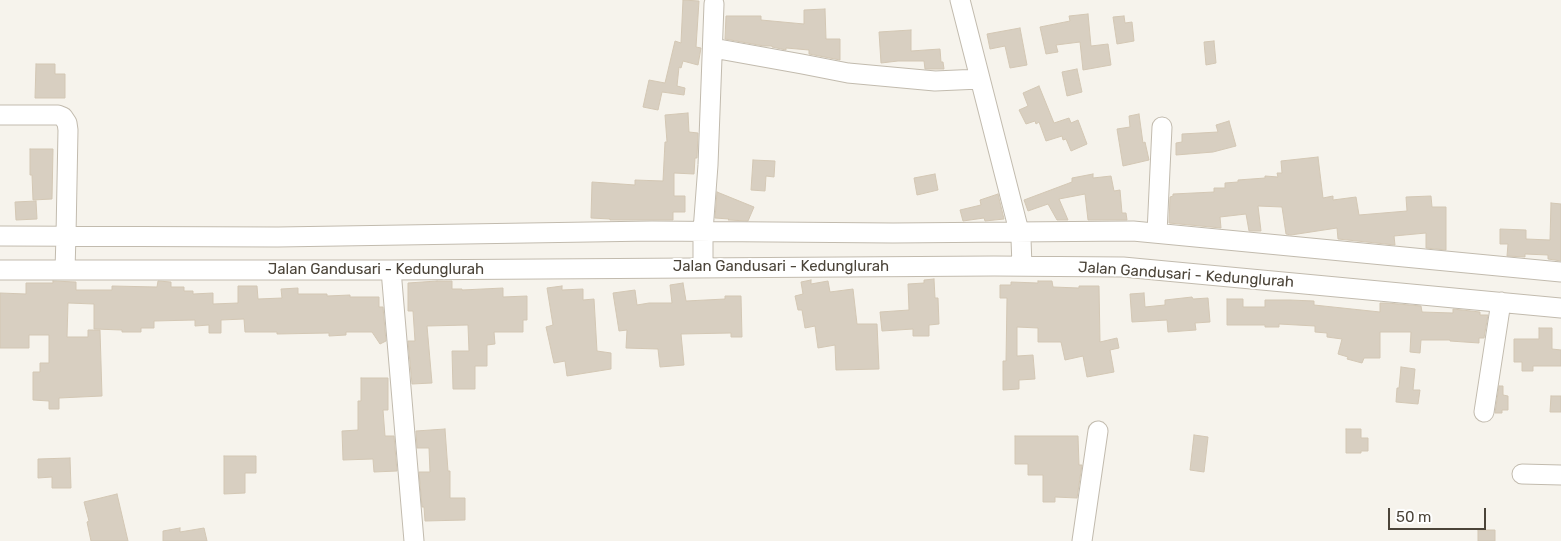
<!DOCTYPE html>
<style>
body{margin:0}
#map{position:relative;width:1561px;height:541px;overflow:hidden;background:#f6f3ec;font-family:Rubik,sans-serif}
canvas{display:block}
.scale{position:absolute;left:1388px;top:508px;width:98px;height:22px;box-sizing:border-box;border:2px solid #4b4439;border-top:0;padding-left:6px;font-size:15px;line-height:18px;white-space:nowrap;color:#4b4439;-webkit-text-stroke:4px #fff;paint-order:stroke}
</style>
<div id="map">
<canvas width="1561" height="541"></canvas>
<div class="scale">50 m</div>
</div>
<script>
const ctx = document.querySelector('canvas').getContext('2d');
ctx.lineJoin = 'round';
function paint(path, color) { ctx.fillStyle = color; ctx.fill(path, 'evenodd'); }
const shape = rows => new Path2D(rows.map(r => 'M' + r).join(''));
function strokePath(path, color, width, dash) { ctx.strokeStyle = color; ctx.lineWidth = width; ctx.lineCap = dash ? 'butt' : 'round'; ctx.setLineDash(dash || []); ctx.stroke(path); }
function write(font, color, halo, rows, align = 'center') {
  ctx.font = font + ' Rubik,sans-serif'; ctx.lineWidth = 4; ctx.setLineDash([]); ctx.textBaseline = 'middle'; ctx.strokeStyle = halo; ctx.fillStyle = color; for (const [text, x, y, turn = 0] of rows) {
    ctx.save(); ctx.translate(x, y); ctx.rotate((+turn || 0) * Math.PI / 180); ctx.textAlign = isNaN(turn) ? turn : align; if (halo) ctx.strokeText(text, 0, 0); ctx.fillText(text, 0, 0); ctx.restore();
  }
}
const building = shape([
 [683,0,699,1,696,47,701,48,698,65,683,61,681,68,679,67,677,86,685,88,684,95,662,92,658,110,643,107,649,80,665,83,675,41,681,43,683,0],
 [825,9,826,39,840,39,840,60,809,54,809,50,786,48,786,50,772,47,772,46,764,46,725,39,726,16,761,16,761,20,804,24,804,10,825,9],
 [1088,14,1091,46,1108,44,1111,65,1083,70,1080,42,1056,45,1058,52,1046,54,1040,27,1070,21,1069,16,1088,14],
 [1124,16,1125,23,1132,22,1134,41,1117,44,1113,17,1124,16],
 [1020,28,1027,65,1010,68,1005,46,990,49,987,34,1020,28],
 [911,30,911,51,940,49,941,62,943,62,944,69,925,69,924,61,898,61,881,63,879,32,911,30],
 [1214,41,1216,63,1206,65,1204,42,1214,41],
 [36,64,55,64,55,74,65,74,65,98,35,98,36,64],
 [1077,69,1082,92,1067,96,1062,72,1077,69],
 [1039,86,1054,123,1069,118,1071,123,1078,120,1087,144,1071,151,1066,139,1063,140,1062,136,1046,141,1039,122,1036,124,1035,121,1026,124,1019,110,1028,106,1023,93,1039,86],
 [688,113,689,132,698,133,697,158,695,158,694,174,674,173,674,196,685,196,685,212,673,212,673,220,610,220,610,219,591,218,592,182,635,185,635,180,663,181,665,142,667,142,665,115,688,113],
 [1139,114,1143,143,1145,142,1149,160,1123,166,1117,129,1130,127,1129,116,1139,114],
 [1229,121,1236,146,1213,152,1176,155,1176,143,1182,142,1182,134,1218,132,1216,125,1229,121],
 [30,149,53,149,52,199,33,200,32,175,30,175,30,149],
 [1318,157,1323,198,1333,196,1333,200,1356,197,1359,215,1407,211,1406,197,1431,196,1432,207,1446,207,1446,250,1426,248,1426,233,1394,236,1395,245,1338,239,1337,228,1291,235,1286,234,1282,207,1258,206,1261,231,1249,231,1246,214,1220,217,1221,228,1169,223,1170,197,1173,196,1173,194,1214,192,1214,188,1225,188,1225,183,1238,182,1238,180,1265,178,1265,176,1278,177,1277,173,1282,173,1281,161,1318,157],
 [753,160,775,161,774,177,766,176,765,191,751,190,753,160],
 [935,174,938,190,917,195,914,178,935,174],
 [1093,174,1093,178,1111,176,1114,191,1120,190,1122,213,1126,213,1127,220,1088,220,1085,194,1059,199,1068,220,1057,220,1048,204,1028,211,1024,200,1072,182,1072,178,1093,174],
 [717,192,754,207,748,221,728,220,729,219,715,218,717,192],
 [998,194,1004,219,985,221,984,218,963,221,960,210,981,205,980,200,998,194],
 [36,201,37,219,16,220,15,202,36,201],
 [1551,203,1561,204,1561,261,1548,259,1548,255,1525,254,1525,257,1507,256,1508,244,1500,244,1500,229,1526,230,1526,239,1550,240,1551,203],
 [934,279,935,298,938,298,939,324,929,325,929,336,913,336,913,329,882,331,880,312,909,310,908,284,924,283,924,280,934,279],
 [811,280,811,284,828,281,830,292,853,289,857,324,877,324,879,369,836,370,835,345,818,348,815,326,805,328,802,310,798,310,795,296,803,294,801,282,811,280],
 [53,281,76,282,76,290,112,290,112,286,157,287,158,281,171,282,171,287,184,287,184,291,193,291,193,294,213,293,213,304,238,303,238,286,257,286,258,299,282,298,281,289,298,288,298,294,327,294,327,296,350,295,350,297,379,297,379,307,383,307,386,341,380,344,372,332,346,332,346,335,329,336,329,333,277,334,277,332,245,332,244,319,221,320,221,333,209,333,209,325,195,326,195,320,154,321,154,328,141,328,141,332,122,332,122,330,94,329,94,304,68,303,67,337,88,337,88,330,100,330,102,396,59,398,59,409,49,409,49,401,33,400,33,372,40,372,40,363,49,363,49,335,29,335,29,348,0,348,0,293,26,294,26,283,53,283,53,281],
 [437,281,452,281,452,289,462,289,462,290,503,288,503,297,527,296,527,320,523,320,523,332,494,332,495,344,487,345,487,366,475,366,475,389,453,389,452,351,469,351,468,325,427,326,432,383,412,384,408,341,415,341,413,311,408,311,408,283,437,281],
 [1038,281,1052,281,1053,287,1079,288,1079,286,1099,286,1100,342,1117,338,1119,348,1110,350,1114,372,1087,377,1083,356,1065,360,1061,342,1038,342,1038,328,1017,327,1017,356,1033,355,1035,379,1019,380,1019,389,1003,390,1003,361,1006,361,1007,298,1000,298,1000,285,1011,285,1011,282,1038,283,1038,281],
 [683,283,686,301,725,299,725,296,741,296,742,337,731,337,731,333,681,334,684,365,660,367,658,349,626,348,627,330,619,331,613,293,635,290,637,305,649,303,672,303,670,285,683,283],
 [562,286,562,290,583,289,583,300,594,299,597,351,611,353,611,369,567,376,565,361,554,363,546,327,553,325,547,288,562,286],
 [1144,293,1145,307,1165,305,1165,300,1192,297,1193,299,1208,298,1210,322,1195,323,1196,330,1168,332,1167,320,1132,322,1130,294,1144,293],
 [1227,299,1243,299,1243,307,1265,307,1265,300,1290,300,1314,301,1314,305,1380,312,1380,303,1387,303,1421,306,1422,312,1453,313,1453,309,1480,312,1480,315,1488,315,1484,338,1479,338,1479,343,1450,341,1450,340,1421,340,1420,353,1410,352,1411,332,1380,332,1380,358,1364,358,1362,363,1347,359,1348,357,1338,354,1342,339,1327,337,1327,333,1315,332,1315,326,1279,324,1279,327,1265,327,1265,325,1227,325,1227,299],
 [1539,328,1552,328,1552,349,1561,350,1561,366,1533,366,1533,371,1522,371,1522,362,1514,362,1514,339,1539,339,1539,328],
 [1401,367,1415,369,1413,390,1420,390,1418,404,1396,402,1397,388,1399,388,1401,367],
 [361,378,388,378,388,410,383,410,385,436,394,436,397,471,374,472,373,459,343,460,342,431,358,430,358,401,361,401,361,378],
 [1499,386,1503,386,1503,395,1508,396,1508,410,1502,410,1502,413,1495,413,1499,386],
 [1551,396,1561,396,1561,412,1550,412,1551,396],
 [445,429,448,471,450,471,450,498,465,498,465,520,425,521,424,507,422,507,419,472,430,472,429,448,417,448,416,431,445,429],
 [1346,429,1361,429,1361,438,1368,438,1368,451,1361,451,1361,453,1346,453,1346,429],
 [1194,435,1208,437,1204,472,1190,470,1194,435],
 [1015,436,1078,436,1079,465,1082,465,1077,498,1055,497,1055,502,1043,502,1043,475,1028,475,1028,464,1015,464,1015,436],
 [224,456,256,456,256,473,245,473,245,493,224,494,224,456],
 [70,458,71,488,52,488,52,477,38,478,38,459,70,458],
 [117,494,128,541,91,541,87,522,89,521,84,502,117,494],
 [180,528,180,532,204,528,207,541,163,541,163,531,180,528],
 [1478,530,1495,530,1495,541,1478,541,1478,530]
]);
const minor = shape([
 [960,0,1021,239,1022,266],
 [713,48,802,64,848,73,935,81,980,79],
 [0,115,58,115,63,117,67,123,68,130,66,235,65,270],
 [1157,233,1162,127],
 [0,236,278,237,652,231,893,233,1133,231,1561,272],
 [703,268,703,231,708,165,714,4],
 [0,270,391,270,994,266,1123,267,1561,308],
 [391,270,414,541],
 [1484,412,1501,302],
 [1522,474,1561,475],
 [1082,541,1098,431]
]);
const streetNames = [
 ["Jalan Gandusari - Kedunglurah",781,267],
 ["Jalan Gandusari - Kedunglurah",376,270],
 ["Jalan Gandusari - Kedunglurah",1186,275,4]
];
paint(building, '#d8cfc1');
strokePath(building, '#d3c7b4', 1);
strokePath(minor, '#c2bbae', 21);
strokePath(minor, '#fff', 19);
write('15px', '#4b4439', '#fff', streetNames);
</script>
